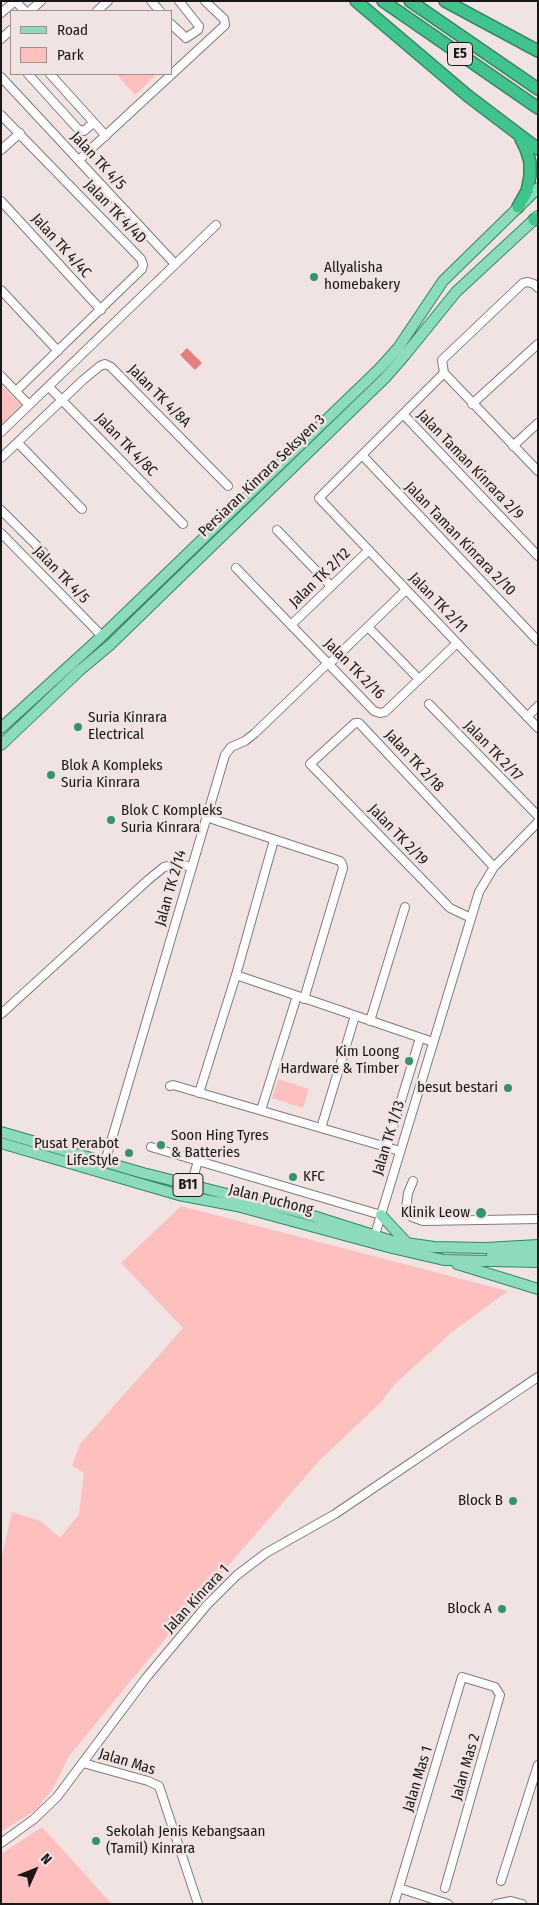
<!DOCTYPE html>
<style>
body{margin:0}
#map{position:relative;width:539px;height:1905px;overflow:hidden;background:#f0e3e2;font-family:"Fira Sans Condensed",sans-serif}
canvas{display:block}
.frame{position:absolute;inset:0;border:2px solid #1b1717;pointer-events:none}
.legend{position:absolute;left:10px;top:10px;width:162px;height:65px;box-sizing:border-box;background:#f0e3e2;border:1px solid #9b9191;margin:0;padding:6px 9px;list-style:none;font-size:15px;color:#1b1717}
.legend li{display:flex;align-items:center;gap:10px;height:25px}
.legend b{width:25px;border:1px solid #9b9191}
.north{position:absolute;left:10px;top:1845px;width:50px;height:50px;-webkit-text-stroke:4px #f0e3e2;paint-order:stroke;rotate:46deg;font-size:14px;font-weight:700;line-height:20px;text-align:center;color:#1b1717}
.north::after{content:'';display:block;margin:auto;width:18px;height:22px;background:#1b1717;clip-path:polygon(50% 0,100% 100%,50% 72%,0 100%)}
</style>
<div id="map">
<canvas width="539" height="1905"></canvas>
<div class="frame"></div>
<ul class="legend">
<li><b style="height:6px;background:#8cdbba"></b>Road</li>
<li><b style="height:14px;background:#fdc0be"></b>Park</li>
</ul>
<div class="north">N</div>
</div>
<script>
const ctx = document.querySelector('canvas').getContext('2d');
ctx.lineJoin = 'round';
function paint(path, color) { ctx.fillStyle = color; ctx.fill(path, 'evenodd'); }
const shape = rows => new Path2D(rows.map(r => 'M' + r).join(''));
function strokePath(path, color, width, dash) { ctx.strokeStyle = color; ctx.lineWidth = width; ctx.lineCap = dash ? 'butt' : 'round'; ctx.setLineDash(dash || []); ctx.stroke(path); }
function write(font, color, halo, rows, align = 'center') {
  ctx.font = font + ' "Fira Sans Condensed",sans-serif'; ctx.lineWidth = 5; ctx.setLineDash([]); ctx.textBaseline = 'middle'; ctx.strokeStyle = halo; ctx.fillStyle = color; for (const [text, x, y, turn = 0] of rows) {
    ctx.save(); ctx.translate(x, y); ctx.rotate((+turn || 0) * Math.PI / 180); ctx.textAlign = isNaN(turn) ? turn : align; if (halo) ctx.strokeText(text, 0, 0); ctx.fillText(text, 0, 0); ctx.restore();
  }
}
const green = shape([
 [116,74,157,74,135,95],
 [1,385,21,405,1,424],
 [278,1079,309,1089,303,1108,272,1098],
 [181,1206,508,1291,451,1333,396,1383,380,1403,319,1461,175,1627,70,1755,52,1790,36,1810,1,1832,1,1560,12,1512,41,1521,60,1538,79,1514,84,1473,72,1466,80,1444,183,1328,121,1263],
 [42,1827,112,1904,1,1904,1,1854]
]);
const water = shape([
 [187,348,202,363,195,370,180,355]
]);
const minor = shape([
 [151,1,160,11],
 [30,11,41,1],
 [97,11,108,1],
 [1,13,14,2,17,3,25,11],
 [171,24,186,38,198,30,199,26,179,1],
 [1,39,11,30],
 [28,74,78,129,84,131,93,123],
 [50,74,106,136],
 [1,77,175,264],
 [1,115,141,259,143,265,142,269,16,391],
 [1,150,20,133],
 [79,160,225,25,224,19,205,1],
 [1,201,101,310],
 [1,290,58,351],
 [444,373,319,498,538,728],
 [444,373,442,360,523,283,528,282,534,284,538,288],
 [444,373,538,471],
 [1,376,29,405],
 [49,387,183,524],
 [472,404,538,344],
 [403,414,538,556],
 [1,432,216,225],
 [18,443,82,509],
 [513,446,538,423],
 [362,455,538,641],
 [1,458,83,380,100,366,105,364,111,367,228,486],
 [1,510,43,552],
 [277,530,331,586],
 [1,533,102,636],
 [236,568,374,711,380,713,385,712,457,643],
 [291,625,369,550],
 [368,627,419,679],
 [329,664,406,590],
 [429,704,538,816],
 [527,717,538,706],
 [206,817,340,861,342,864,343,868,304,999],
 [471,918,450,908,310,764,355,723,359,723,494,867],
 [236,975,433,1042],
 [1,1014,148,880,164,867,179,864,192,867],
 [370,1021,405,907],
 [170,1086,173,1085,400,1151],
 [199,1093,236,975,274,840],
 [261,1110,297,996],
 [321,1128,355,1016],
 [151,1147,381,1215],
 [387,1147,420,1038],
 [105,1162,225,755,231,747,245,741,255,733,328,663],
 [413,1181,408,1193,406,1209,412,1217,423,1221,538,1219],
 [191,1185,198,1161],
 [374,1238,479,892,494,867,538,822],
 [83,1763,148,1781,159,1786,198,1904],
 [1,1843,34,1819,57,1797,146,1678,207,1605,237,1575,266,1553,335,1514,538,1377],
 [501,1881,538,1765],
 [399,1888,448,1904],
 [394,1904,462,1677,495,1687,500,1695,445,1888],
 [496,1904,511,1901,522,1904]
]);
const major = shape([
 [1,728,102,636,379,369,398,348,443,281,538,188],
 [1,745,79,671,110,645,385,378,405,355,456,292,538,216],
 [1,1132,143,1173,307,1214,392,1241,434,1247,486,1248,538,1245],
 [1,1143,179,1195,237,1206,392,1248,444,1260,538,1262],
 [381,1215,407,1243],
 [492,1255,538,1253],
 [457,1264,538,1289]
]);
const highway = shape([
 [356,1,468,96,538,149],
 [383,1,538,108],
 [410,1,538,89],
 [445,1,538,51],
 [518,207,527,191,530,176,530,162,526,149,521,139],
 [534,220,538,218]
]);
const markers = [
 [314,277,5,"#35926a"],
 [78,727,5,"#35926a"],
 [51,775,5,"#35926a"],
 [111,820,5,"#35926a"],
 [409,1061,5,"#35926a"],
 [508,1088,5,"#35926a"],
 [161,1145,5,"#35926a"],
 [129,1153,5,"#35926a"],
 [293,1177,5,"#35926a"],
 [481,1213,6,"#35926a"],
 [513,1501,5,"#35926a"],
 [502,1609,5,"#35926a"],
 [96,1841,5,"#35926a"]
];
const shields = [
 [460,54,25],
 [188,1185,30]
];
const shieldNames = [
 ["E5",460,54],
 ["B11",188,1185]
];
const streetNames = [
 ["Jalan TK 4/5",98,161,47],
 ["Jalan TK 4/4D",115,212,46],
 ["Jalan TK 4/4C",61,246,48],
 ["Jalan TK 4/8A",159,396,45],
 ["Jalan TK 4/8C",126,445,46],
 ["Jalan Taman Kinrara 2/9",470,465,46],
 ["Persiaran Kinrara Seksyen 3",262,476,-44],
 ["Jalan Taman Kinrara 2/10",460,539,46],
 ["Jalan TK 4/5",61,575,46],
 ["Jalan TK 2/12",320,578,-44],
 ["Jalan TK 2/11",438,603,46],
 ["Jalan TK 2/16",354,669,45],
 ["Jalan TK 2/17",493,751,46],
 ["Jalan TK 2/18",414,761,47],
 ["Jalan TK 2/19",398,835,46],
 ["Jalan TK 2/14",171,888,-74],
 ["Jalan TK 1/13",389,1138,-73],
 ["Jalan Puchong",271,1200,14],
 ["Jalan Kinrara 1",197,1599,-47],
 ["Jalan Mas",127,1762,17],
 ["Jalan Mas 2",466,1767,-74],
 ["Jalan Mas 1",418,1779,-73]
];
const poiNames = [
 ["Allyalisha",324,268],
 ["homebakery",324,285],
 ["Suria Kinrara",88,718],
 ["Electrical",88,735],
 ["Blok A Kompleks",61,766],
 ["Suria Kinrara",61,783],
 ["Blok C Kompleks",121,811],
 ["Suria Kinrara",121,828],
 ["Kim Loong",399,1052,"right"],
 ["Hardware & Timber",399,1069,"right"],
 ["besut bestari",498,1088,"right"],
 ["Soon Hing Tyres",171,1136],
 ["& Batteries",171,1153],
 ["Pusat Perabot",119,1144,"right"],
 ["LifeStyle",119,1161,"right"],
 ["KFC",303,1177],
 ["Klinik Leow",470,1213,"right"],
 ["Block B",503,1501,"right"],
 ["Block A",492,1609,"right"],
 ["Sekolah Jenis Kebangsaan",106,1832],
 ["(Tamil) Kinrara",106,1849]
];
paint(green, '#fdc0be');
paint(water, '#e68080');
strokePath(minor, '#857979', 10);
strokePath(major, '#338763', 12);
strokePath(highway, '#338763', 14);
strokePath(minor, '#fff', 8);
strokePath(major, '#8cdbba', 10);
strokePath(highway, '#40c38c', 11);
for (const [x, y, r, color] of markers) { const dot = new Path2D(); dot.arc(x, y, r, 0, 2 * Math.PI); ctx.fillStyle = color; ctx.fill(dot); strokePath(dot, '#f0e3e2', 2); }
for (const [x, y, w] of shields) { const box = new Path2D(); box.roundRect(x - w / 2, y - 11.5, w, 23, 4); ctx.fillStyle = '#f0e3e2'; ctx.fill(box); strokePath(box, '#1b1717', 1); }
write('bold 14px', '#1b1717', null, shieldNames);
write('15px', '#1b1717', '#f0e3e2', streetNames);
write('15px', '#1b1717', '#f0e3e2', poiNames, 'left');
</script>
